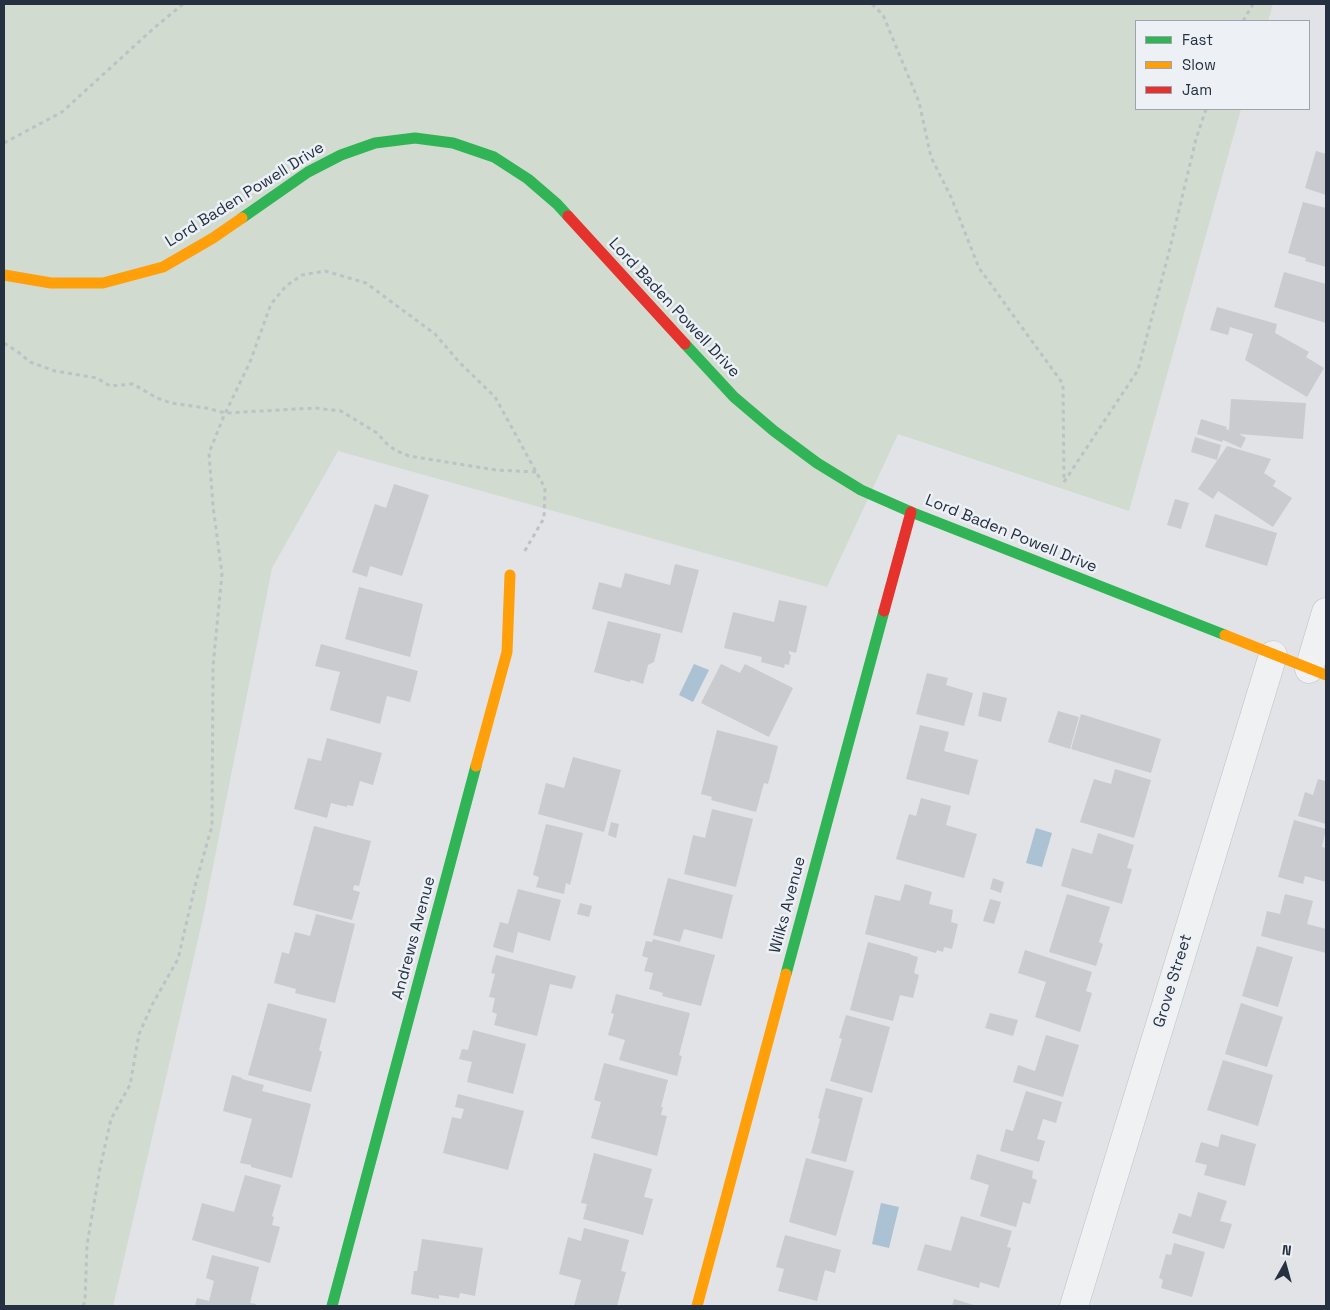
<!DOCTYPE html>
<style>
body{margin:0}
#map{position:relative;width:1330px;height:1310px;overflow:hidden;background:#e1e3e6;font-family:"Space Grotesk",sans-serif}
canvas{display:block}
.frame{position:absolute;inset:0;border:5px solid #253141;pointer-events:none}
.legend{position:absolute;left:1135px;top:20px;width:175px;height:90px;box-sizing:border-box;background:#edf1f6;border:1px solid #9da4ae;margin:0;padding:6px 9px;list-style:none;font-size:15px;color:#253141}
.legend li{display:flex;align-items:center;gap:10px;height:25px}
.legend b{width:25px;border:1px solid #9da4ae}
.north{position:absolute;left:1260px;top:1240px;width:50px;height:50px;-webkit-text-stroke:4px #edf1f6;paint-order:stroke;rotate:7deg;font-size:14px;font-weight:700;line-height:20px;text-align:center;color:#253141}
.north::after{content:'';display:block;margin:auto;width:18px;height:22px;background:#253141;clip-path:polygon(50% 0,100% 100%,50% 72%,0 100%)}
</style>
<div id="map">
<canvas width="1330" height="1310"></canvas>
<div class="frame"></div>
<ul class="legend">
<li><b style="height:6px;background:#30b455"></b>Fast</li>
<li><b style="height:6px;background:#ff9f0a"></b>Slow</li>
<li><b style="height:6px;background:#e5322d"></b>Jam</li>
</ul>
<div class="north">N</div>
</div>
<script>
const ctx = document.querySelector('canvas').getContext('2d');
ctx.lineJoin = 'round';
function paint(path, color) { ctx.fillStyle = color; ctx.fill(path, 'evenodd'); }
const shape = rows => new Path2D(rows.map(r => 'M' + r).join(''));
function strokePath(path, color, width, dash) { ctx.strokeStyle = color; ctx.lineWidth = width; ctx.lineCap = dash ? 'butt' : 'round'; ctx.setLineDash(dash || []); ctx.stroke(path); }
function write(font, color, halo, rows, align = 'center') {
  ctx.font = font + ' "Space Grotesk",sans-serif'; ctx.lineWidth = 5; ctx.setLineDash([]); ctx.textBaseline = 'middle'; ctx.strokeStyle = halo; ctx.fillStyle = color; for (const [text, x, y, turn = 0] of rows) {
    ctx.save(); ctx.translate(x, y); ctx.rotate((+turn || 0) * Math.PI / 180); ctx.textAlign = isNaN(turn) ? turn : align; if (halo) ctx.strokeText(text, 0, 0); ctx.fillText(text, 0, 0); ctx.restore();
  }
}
const green = shape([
 [4,4,1273,4,1268,21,1136,21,1136,109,1241,109,1129,511,898,434,827,587,338,451,272,568,202,922,113,1306,4,1306]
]);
const water = shape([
 [694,664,709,670,693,702,679,695],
 [1036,828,1052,833,1042,867,1026,863],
 [881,1203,899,1207,889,1248,872,1244]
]);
const building = shape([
 [1316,151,1326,154,1326,195,1305,188],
 [1303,202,1326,208,1326,267,1305,261,1306,258,1288,253],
 [1284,272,1326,284,1326,323,1274,307],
 [1217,307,1277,324,1275,333,1309,352,1306,357,1324,368,1307,397,1245,360,1253,334,1230,327,1228,335,1210,330],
 [1231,399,1306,403,1303,439,1239,434,1246,438,1241,448,1223,440,1222,442,1197,434,1201,419,1227,427,1226,429,1229,430],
 [1195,437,1221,445,1217,460,1191,452],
 [1227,446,1271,459,1264,473,1276,481,1273,486,1292,498,1273,527,1218,491,1213,499,1198,489],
 [394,484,429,495,402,576,370,566,367,577,352,572,375,504,386,508],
 [1175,499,1189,503,1181,529,1167,525],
 [1215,514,1277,533,1267,566,1205,547],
 [675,564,699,570,682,633,592,609,599,582,621,588,625,573,670,585],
 [359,587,423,604,410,657,345,639],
 [779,600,807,606,796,653,789,651,789,654,791,655,789,665,785,664,784,668,761,662,762,657,724,648,733,612,774,622],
 [608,621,661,634,654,662,648,665,643,684,631,680,630,682,594,672],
 [321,644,418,671,410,702,387,696,380,724,330,710,340,672,315,666],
 [721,664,740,673,745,664,793,688,769,737,701,703],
 [927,673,948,678,946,685,973,693,964,726,916,714],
 [983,692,1007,698,1001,722,978,716],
 [1058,711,1079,717,1070,749,1048,742],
 [1081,714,1161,739,1151,773,1071,749],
 [920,725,949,732,944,751,978,760,969,795,906,779],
 [717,730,778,746,768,784,764,783,756,812,711,800,712,797,701,794],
 [327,738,382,753,373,785,360,781,353,806,347,805,347,807,331,803,327,818,294,809,308,758,321,761],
 [573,757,621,770,604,832,538,814,546,783,564,788],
 [1115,769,1151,780,1134,838,1080,822,1094,779,1111,784],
 [1318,779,1326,781,1326,824,1298,816,1305,792,1313,795],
 [921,798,951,806,946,825,977,834,964,878,896,859,909,814,916,816],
 [712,809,753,819,736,887,684,874,693,835,705,838],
 [1294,820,1326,829,1322,847,1326,848,1326,882,1305,876,1303,884,1278,877],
 [611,822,619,824,616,838,608,835],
 [546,824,583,833,570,885,566,883,564,894,536,887,539,877,533,875],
 [314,826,371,841,359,886,354,885,353,890,360,892,352,920,293,905],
 [1098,833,1134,845,1127,868,1132,869,1122,904,1061,886,1072,848,1092,854],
 [668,878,733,895,722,939,684,929,680,942,653,935],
 [993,878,1004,882,1001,893,990,889],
 [905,884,932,892,929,904,953,910,951,922,958,924,952,949,944,947,943,952,937,950,936,953,865,934,875,895,900,901],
 [518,889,561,900,550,941,518,932,513,953,493,947,500,922,508,924],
 [1067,894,1110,907,1099,942,1103,944,1096,966,1049,952],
 [1285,894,1313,901,1307,924,1326,929,1326,953,1261,936,1267,911,1280,914],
 [990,899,1001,902,994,924,983,921],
 [580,903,592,906,589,917,577,914],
 [316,914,355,924,335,1003,295,993,296,989,274,983,282,952,289,954,295,932,310,936],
 [653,939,715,955,701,1006,662,996,663,993,649,989,653,973,644,971,648,958,642,956,646,941,652,942],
 [868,942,911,954,911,955,918,957,914,973,919,975,913,998,900,995,893,1021,850,1010],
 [1257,946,1293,957,1278,1007,1242,996],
 [1025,950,1092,972,1086,991,1092,993,1080,1032,1035,1017,1046,982,1018,973],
 [496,955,576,976,572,989,550,984,537,1036,494,1025,497,1014,492,1012,495,998,489,997,495,974,491,973],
 [616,994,690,1013,679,1055,682,1056,677,1076,619,1060,625,1040,608,1035,614,1014,611,1013],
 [268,1003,327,1019,319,1050,322,1052,311,1092,248,1075],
 [1241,1003,1283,1017,1267,1067,1225,1054],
 [990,1013,1018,1020,1013,1036,985,1028],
 [846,1015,890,1027,872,1093,830,1081,842,1039,839,1038],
 [473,1030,526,1044,513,1094,467,1082,472,1062,459,1059,462,1049,468,1050],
 [1046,1035,1079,1045,1063,1097,1013,1082,1018,1065,1035,1071],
 [1223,1060,1273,1075,1258,1126,1207,1110],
 [604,1063,668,1080,661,1107,663,1107,661,1115,667,1116,657,1156,591,1138,601,1102,594,1100],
 [232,1075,242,1078,242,1079,264,1085,262,1091,311,1104,292,1178,251,1167,251,1165,240,1163,252,1119,223,1111],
 [826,1088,863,1098,846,1162,811,1153,820,1119,818,1118],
 [1026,1091,1062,1102,1056,1123,1043,1119,1037,1139,1045,1141,1039,1162,1000,1151,1006,1129,1013,1131],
 [458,1094,524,1111,508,1170,443,1153,452,1117,461,1119,464,1109,455,1107],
 [1221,1134,1256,1144,1245,1186,1204,1175,1207,1165,1195,1162,1201,1142,1218,1147],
 [594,1153,652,1169,644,1197,653,1199,643,1235,583,1219,587,1204,581,1203],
 [977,1154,1033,1171,1032,1178,1037,1180,1030,1204,1023,1202,1016,1227,980,1216,989,1185,970,1179],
 [806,1158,854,1171,836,1236,789,1222],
 [245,1175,281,1185,272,1216,274,1217,272,1225,280,1227,270,1263,192,1240,202,1203,234,1212],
 [1198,1192,1227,1201,1220,1221,1232,1224,1224,1249,1172,1233,1179,1213,1191,1217],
 [961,1216,1012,1231,1007,1247,1011,1248,999,1288,980,1282,979,1288,917,1270,925,1244,951,1251],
 [584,1228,629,1240,621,1271,626,1272,617,1306,574,1306,581,1280,559,1274,568,1237,581,1241],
 [785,1235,841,1250,835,1273,825,1270,817,1301,778,1291,784,1269,776,1267],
 [422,1239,483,1248,475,1296,460,1293,459,1298,439,1295,439,1299,411,1294,414,1271,417,1271],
 [1174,1243,1205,1252,1192,1297,1161,1288,1163,1280,1159,1278,1166,1254,1171,1255],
 [212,1255,259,1267,250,1303,256,1304,255,1306,195,1306,197,1298,209,1301,214,1281,206,1278],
 [954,1299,977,1306,952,1306]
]);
const path = shape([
 [872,4,883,15,919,102,931,157,951,197,979,268,1063,384,1064,482],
 [1243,21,1253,4],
 [4,143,62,112,154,28,183,4],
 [4,343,18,352,30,362,55,371,97,378,110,386,133,384,157,398,171,403,206,408,226,413,315,408,341,411,377,433,387,444,395,450,409,456,496,470,536,472],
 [1064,482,1138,370,1169,252,1196,139,1206,109],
 [83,1306,85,1301,87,1245,100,1168,111,1119,130,1085,139,1034,152,1005,178,959,196,882,212,826,213,666,222,574,213,506,209,453,223,418,250,362,271,304,286,286,302,275,325,271,366,283,435,334,460,363,495,397,545,488,544,518,523,554]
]);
const street = shape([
 [1309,669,1326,612],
 [1074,1306,1273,655]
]);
const fast = shape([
 [242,218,308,172,341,155,375,143,415,138,453,143,494,157,528,179,557,204,568,216],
 [685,344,734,397,774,431,817,463,861,490,911,512,1225,635],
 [786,974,884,611],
 [332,1306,476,766]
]);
const slow = shape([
 [4,275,51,283,103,283,163,267,213,238,242,218],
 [1225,635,1326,675],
 [476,766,507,652,510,575],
 [697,1306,786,974]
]);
const jam = shape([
 [568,216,685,344],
 [884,611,911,512]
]);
const streetNames = [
 ["Lord Baden Powell Drive",245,195,-32],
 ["Lord Baden Powell Drive",674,308,47],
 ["Lord Baden Powell Drive",1011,534,22],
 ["Wilks Avenue",788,905,-75],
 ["Andrews Avenue",414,938,-75],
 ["Grove Street",1173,981,-73]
];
paint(green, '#d1dbd0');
paint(water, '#abc1d4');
paint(building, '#c9cbce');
strokePath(street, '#bfc1c4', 29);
strokePath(path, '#bfc1c6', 3, [4, 4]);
strokePath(street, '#f0f1f3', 28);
strokePath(fast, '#30b455', 11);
strokePath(slow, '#ff9f0a', 11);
strokePath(jam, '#e5322d', 11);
write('16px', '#253141', '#edf1f6', streetNames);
</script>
